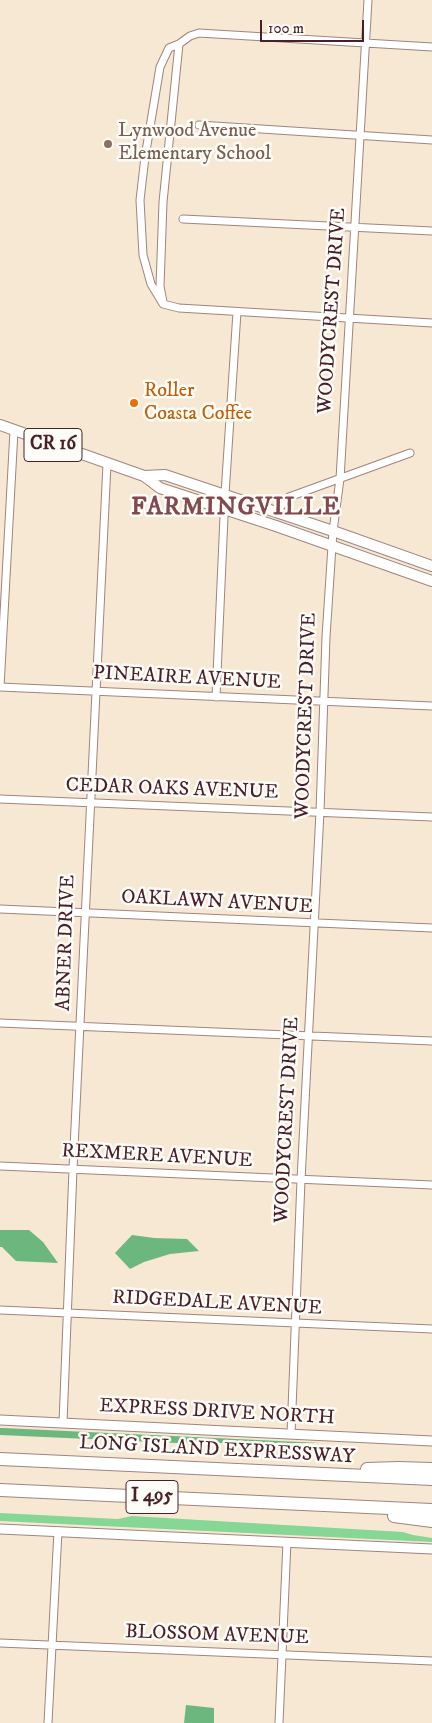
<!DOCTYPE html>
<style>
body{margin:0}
#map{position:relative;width:432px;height:1723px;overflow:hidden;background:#f7e8d3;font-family:"IM FELL DW Pica",serif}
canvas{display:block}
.scale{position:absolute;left:260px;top:20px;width:104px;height:22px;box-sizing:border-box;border:2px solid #4a1f2b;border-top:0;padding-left:6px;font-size:15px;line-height:18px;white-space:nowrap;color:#4a1f2b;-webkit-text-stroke:4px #fdfcf7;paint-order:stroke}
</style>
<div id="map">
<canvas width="432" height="1723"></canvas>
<div class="scale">100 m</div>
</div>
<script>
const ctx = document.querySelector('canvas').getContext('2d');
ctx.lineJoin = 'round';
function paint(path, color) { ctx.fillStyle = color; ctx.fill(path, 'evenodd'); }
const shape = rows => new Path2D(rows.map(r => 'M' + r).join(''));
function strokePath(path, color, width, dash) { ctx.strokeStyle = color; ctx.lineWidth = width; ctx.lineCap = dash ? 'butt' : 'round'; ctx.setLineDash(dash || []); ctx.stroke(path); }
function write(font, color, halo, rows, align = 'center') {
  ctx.font = font + ' "IM FELL DW Pica",serif'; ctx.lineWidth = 5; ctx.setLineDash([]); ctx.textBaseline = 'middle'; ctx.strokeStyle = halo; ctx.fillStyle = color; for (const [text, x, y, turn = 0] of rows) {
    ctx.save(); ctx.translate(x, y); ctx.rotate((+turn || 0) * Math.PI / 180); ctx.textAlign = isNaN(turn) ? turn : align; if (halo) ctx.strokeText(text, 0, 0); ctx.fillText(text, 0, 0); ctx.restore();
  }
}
const green = shape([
 [0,1513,118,1519,132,1516,403,1532,413,1535,432,1538,432,1542,0,1521]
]);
const forest = shape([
 [0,1230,29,1230,43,1242,58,1263,16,1261,2,1247,0,1247],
 [132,1235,154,1238,187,1239,199,1251,170,1254,144,1262,130,1269,115,1253],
 [0,1428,3,1428,321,1443,177,1443,0,1435],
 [186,1705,214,1708,214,1723,184,1723]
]);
const street = shape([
 [432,47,199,33,190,36,179,44,169,48,160,67,145,157,140,200,143,255,151,284,163,304,179,308,432,323],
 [199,125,432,140],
 [183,219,432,231],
 [163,302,160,286,163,202,179,44],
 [276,512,289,497,410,453],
 [0,687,432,706],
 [0,687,14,431],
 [216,697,225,494,237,312],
 [0,799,432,817],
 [0,909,432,928],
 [0,1023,432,1041],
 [0,1166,432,1185],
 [0,1310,432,1329],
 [63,1423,73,1169,107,464],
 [291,1434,301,1180,320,812,326,637,333,531,340,479,368,0],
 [0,1643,432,1661],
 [48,1723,58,1531],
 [279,1723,287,1542]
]);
const secondary = shape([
 [0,1420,432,1441],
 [0,1529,432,1549]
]);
const primary = shape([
 [0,425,144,476,160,488,276,526,432,581],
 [144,476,165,475,333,531,432,566]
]);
const highway = shape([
 [0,1459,432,1479],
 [367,1469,398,1468,432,1469],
 [0,1490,432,1510],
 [394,1516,432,1521]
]);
const markers = [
 [108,144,5,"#8d6e63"],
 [134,403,5,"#e8710a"]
];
const shields = [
 [53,445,58],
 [152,1497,52]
];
const shieldNames = [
 ["CR 16",53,445],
 ["I 495",152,1497]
];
const educationNames = [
 ["Lynwood Avenue",118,132],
 ["Elementary School",118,155]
];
const streetNames = [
 ["WOODYCREST DRIVE",333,311,-86],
 ["PINEAIRE AVENUE",187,679,3],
 ["WOODYCREST DRIVE",307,716,-88],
 ["CEDAR OAKS AVENUE",172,790,2],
 ["OAKLAWN AVENUE",217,903,3],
 ["ABNER DRIVE",67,943,-88],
 ["WOODYCREST DRIVE",288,1120,-87],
 ["REXMERE AVENUE",157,1157,3],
 ["RIDGEDALE AVENUE",217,1304,3],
 ["EXPRESS DRIVE NORTH",217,1413,3],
 ["LONG ISLAND EXPRESSWAY",217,1451,3],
 ["BLOSSOM AVENUE",217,1636,2]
];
const foodNames = [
 ["Roller",144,392],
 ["Coasta Coffee",144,415]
];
const districtNames = [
 ["FARMINGVILLE",236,509]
];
paint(green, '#86d695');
paint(forest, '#6cb77e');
strokePath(street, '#a0847f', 9);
strokePath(secondary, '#a0847f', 11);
strokePath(primary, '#a0847f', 12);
strokePath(highway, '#a0847f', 14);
strokePath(street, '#fff', 7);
strokePath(secondary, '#fff', 9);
strokePath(primary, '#fff', 10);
strokePath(highway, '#fff', 12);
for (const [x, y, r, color] of markers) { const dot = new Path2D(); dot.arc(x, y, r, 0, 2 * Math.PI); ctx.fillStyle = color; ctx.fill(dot); strokePath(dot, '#fdfcf7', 2); }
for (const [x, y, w] of shields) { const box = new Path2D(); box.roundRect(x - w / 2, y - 16.5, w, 33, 4); ctx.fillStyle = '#fdfcf7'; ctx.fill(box); strokePath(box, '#4a1f2b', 1); }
write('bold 19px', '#4a1f2b', null, shieldNames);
write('20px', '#785e54', '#fdfcf7', educationNames, 'left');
write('20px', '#4a1f2b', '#fdfcf7', streetNames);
write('20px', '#c56008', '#fdfcf7', foodNames, 'left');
ctx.letterSpacing = '1px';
write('bold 25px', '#804a50', '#fdfcf7', districtNames);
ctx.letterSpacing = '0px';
</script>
